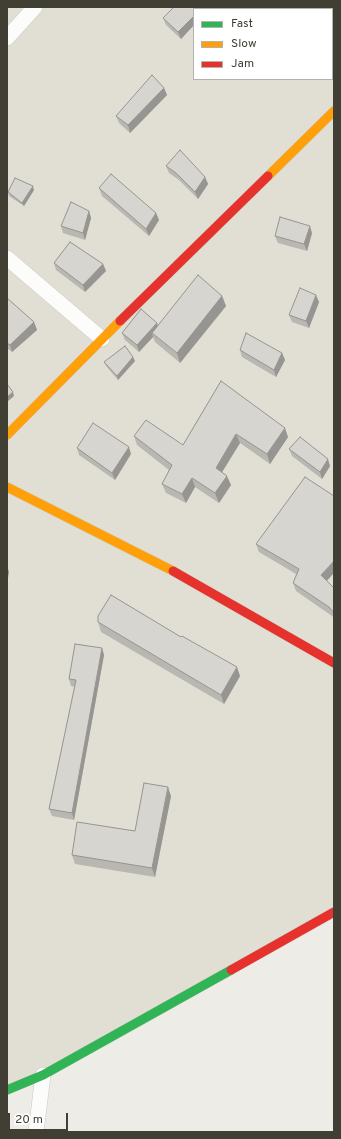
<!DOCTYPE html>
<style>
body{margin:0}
#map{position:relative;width:341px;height:1139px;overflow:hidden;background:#edece7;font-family:Overpass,sans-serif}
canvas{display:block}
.frame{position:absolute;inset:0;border:8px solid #413e34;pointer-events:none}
.legend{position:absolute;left:193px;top:8px;width:140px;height:72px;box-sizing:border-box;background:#fff;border:1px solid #b3b2ae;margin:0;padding:5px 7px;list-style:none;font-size:12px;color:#413e34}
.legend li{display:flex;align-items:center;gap:8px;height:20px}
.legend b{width:20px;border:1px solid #b3b2ae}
.scale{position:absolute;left:8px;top:1113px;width:60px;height:18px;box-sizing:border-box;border:2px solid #413e34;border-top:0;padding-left:5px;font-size:12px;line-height:14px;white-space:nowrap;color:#413e34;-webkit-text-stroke:3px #fff;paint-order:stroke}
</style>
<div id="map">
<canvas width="341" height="1139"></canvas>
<div class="frame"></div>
<ul class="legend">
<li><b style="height:5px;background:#30b455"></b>Fast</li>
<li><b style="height:5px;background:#ff9f0a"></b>Slow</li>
<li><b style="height:5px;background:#e5322d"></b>Jam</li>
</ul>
<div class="scale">20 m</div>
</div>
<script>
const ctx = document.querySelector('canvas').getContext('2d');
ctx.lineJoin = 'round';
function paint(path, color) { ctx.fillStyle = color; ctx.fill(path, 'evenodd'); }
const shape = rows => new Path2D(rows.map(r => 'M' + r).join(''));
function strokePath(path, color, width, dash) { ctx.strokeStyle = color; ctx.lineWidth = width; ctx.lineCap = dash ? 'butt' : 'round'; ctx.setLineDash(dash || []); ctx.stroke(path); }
const residential = shape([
 [7,7,334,7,334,912,7,1090],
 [194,9,332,9,332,79,194,79]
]);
const street = shape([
 [7,38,35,7],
 [7,258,102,339],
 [36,1132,43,1075]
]);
const fast = shape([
 [7,1090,43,1075,231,970]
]);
const slow = shape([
 [268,176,334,111],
 [7,435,120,321],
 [7,487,173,571]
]);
const jam = shape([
 [120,321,268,176],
 [173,571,334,663],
 [231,970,334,912]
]);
const wall = shape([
 [174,7,212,7,210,9,194,9,194,25,181,39,166,25,163,18],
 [164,88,167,95,130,133,119,123,116,116],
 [166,166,205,177,208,184,198,199,179,180,169,173],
 [99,188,156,213,159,220,149,236,102,196],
 [34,190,24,206,9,196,8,192],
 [89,211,91,218,85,240,63,233,61,226],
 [312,233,307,251,278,243,275,236],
 [54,263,103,264,106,271,85,292,56,270],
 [222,296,226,306,180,363,155,342,153,337,139,352,125,340,122,333,157,323,158,326],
 [7,298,34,322,37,330,12,352,7,348],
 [319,302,309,328,292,322,289,315],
 [240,350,282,353,285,360,276,377,242,357],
 [135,361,118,380,106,366,104,362],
 [221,381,288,437,270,464,240,443,222,472,231,485,219,503,195,487,186,503,166,493,162,484,169,470,137,445,134,436,183,445],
 [77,448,131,454,115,480,79,455],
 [289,449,330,466,322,479,292,456],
 [256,544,326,581,334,588,334,618,332,616,296,591,293,583,296,574,259,552],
 [98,622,240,676,224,704,101,632],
 [102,648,104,655,74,820,52,816,49,809,75,687,71,686,69,679],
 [171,796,155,877,75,864,72,855,135,831]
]);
const shadedWall = shape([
 [203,7,212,7,210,9,201,9],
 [194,16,194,25,181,39,178,32],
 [164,88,167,95,130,133,128,125],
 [205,177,208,184,198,199,195,192],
 [33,186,34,190,24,206,22,203],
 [89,211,91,218,85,240,83,233],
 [156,213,159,220,149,236,146,229],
 [310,226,312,233,307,251,304,244],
 [103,264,106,271,85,292,83,285],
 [316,295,319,302,309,328,306,321],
 [222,296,226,306,180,363,177,353],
 [34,322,37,330,12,352,10,345],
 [157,323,159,330,152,333,153,337,139,352,137,345],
 [282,353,285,360,276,377,274,370],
 [133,357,135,361,118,380,117,376],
 [13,392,14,396,7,402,7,397],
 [285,428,288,437,270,464,267,454],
 [236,434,240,443,219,477,216,468],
 [129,447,131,454,115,480,112,473],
 [328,459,330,466,322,479,320,472],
 [227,476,231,485,219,503,215,493],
 [192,478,195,487,186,503,182,494],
 [334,561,334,573,324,584,321,575],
 [7,565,9,572,7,584],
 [102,648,104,655,74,820,72,813],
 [237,667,240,676,224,704,221,695],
 [168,787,171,796,155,877,152,868]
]);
const building = shape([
 [174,7,203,7,201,9,194,9,194,16,178,32,163,18,174,7],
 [248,7,269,7,271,9,246,9,248,7],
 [152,75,164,88,128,125,116,116,152,75],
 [180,150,205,177,195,192,176,173,166,166,180,150],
 [111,174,156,213,146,229,99,188,111,174],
 [15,178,33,186,22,203,8,192,15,178],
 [71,202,89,211,83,233,61,226,71,202],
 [280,217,310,226,304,244,275,236,280,217],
 [70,242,103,264,83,285,54,263,70,242],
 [198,275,222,296,177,353,152,333,198,275],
 [300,288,316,295,306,321,289,315,300,288],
 [7,298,34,322,10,345,7,343,7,298],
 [141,309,157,323,137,345,122,333,141,309],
 [246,333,282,353,274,370,240,350,246,333],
 [125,346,133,357,117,376,104,362,125,346],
 [221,381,285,428,267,454,236,434,216,468,227,476,215,493,192,478,182,494,162,484,172,465,134,436,146,420,183,445,221,381],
 [7,384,13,392,7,397,7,384],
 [93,423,129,447,112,473,77,448,93,423],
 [300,437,328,459,320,472,289,449,300,437],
 [305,477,334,496,334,561,321,575,334,588,334,613,329,607,293,583,299,569,256,544,305,477],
 [111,595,181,637,182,636,237,667,221,695,98,622,98,616,111,595],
 [75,644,102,648,72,813,49,809,76,680,69,679,75,644],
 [144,783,168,787,152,868,72,855,77,822,135,831,144,783]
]);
paint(residential, '#e1ded4');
strokePath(street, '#c9c8c3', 16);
strokePath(fast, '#ccc9be', 10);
strokePath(slow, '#ccc9be', 10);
strokePath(jam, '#ccc9be', 10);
strokePath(street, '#fcfcfb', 15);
strokePath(fast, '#30b455', 9);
strokePath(slow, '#ff9f0a', 9);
strokePath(jam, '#e5322d', 9);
paint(wall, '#b8b7b2');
paint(shadedWall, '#969591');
paint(building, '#d6d5cf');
strokePath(building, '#969591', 1);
</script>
